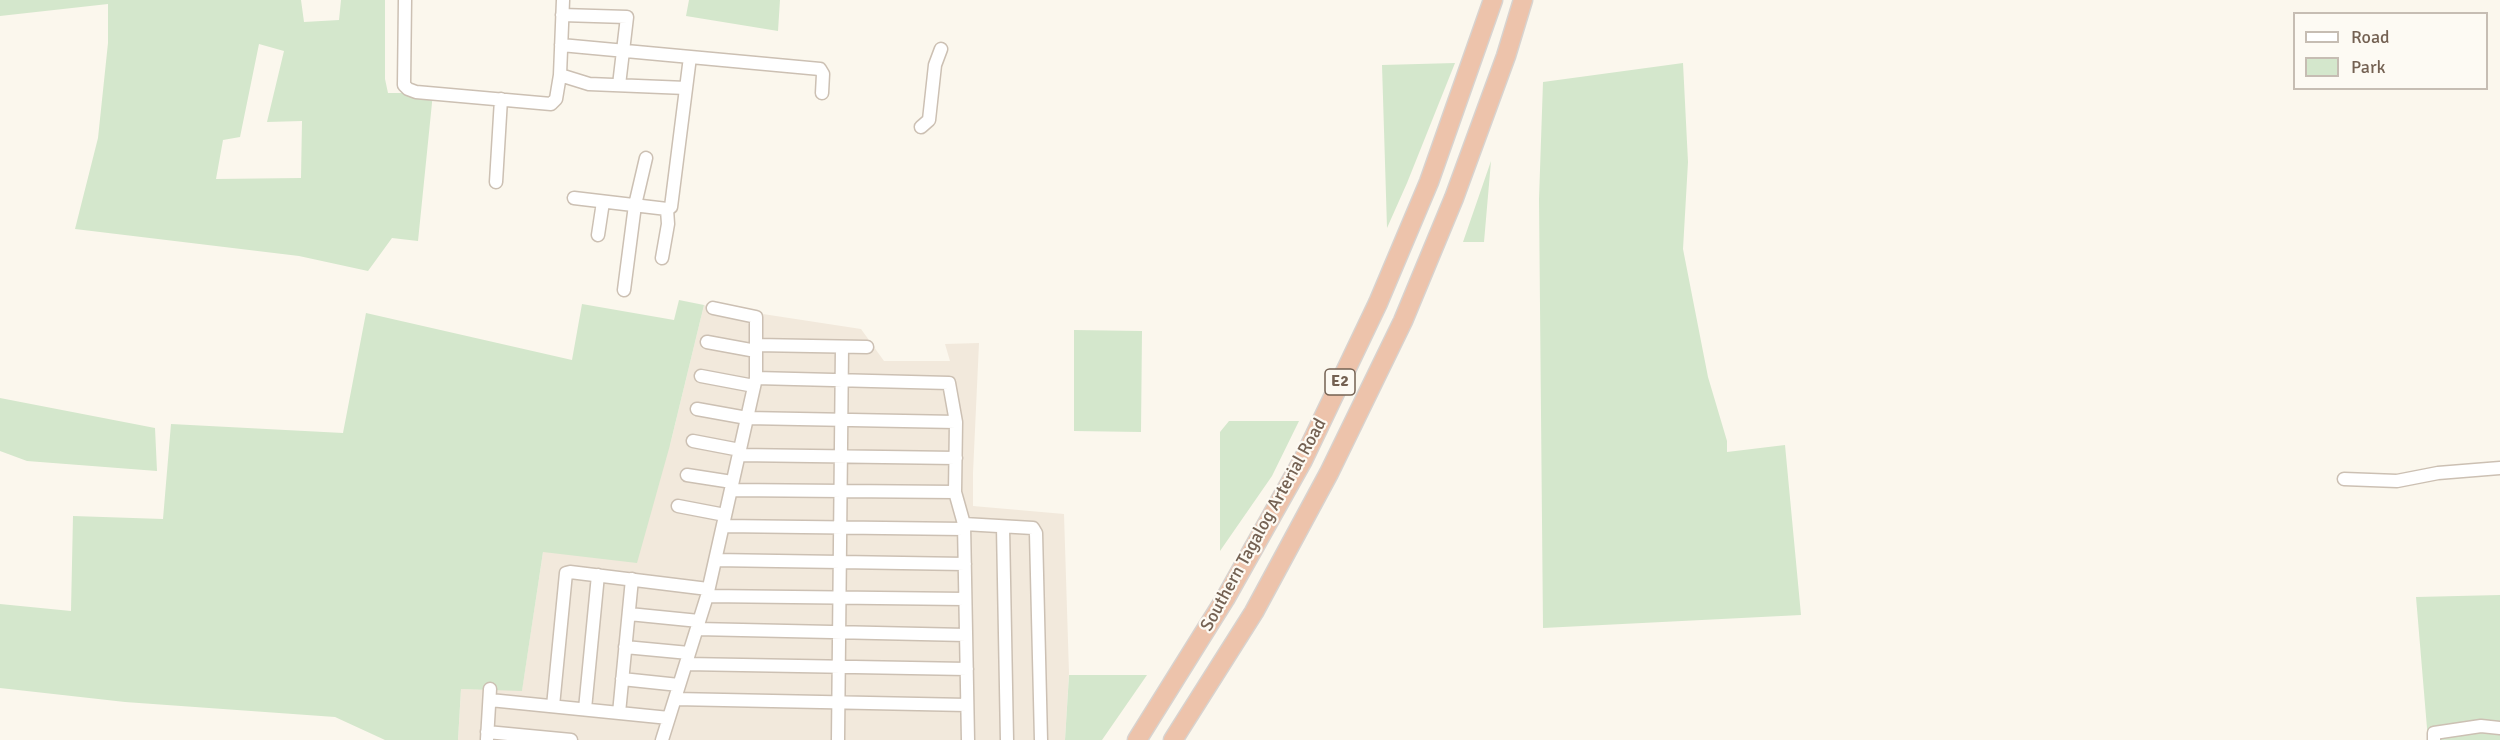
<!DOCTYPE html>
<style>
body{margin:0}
#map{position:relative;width:2500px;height:740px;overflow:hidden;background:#fbf7ed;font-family:Signika,sans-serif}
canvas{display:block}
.legend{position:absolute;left:2293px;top:12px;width:195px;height:78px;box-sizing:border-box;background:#fdfaf3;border:2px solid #c6bdb3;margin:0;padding:8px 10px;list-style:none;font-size:18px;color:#746152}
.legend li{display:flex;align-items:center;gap:12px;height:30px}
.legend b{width:30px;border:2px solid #c6bdb3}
</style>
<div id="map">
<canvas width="2500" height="740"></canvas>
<ul class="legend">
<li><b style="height:8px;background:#fff"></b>Road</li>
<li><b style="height:16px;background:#d4e7cc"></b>Park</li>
</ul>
</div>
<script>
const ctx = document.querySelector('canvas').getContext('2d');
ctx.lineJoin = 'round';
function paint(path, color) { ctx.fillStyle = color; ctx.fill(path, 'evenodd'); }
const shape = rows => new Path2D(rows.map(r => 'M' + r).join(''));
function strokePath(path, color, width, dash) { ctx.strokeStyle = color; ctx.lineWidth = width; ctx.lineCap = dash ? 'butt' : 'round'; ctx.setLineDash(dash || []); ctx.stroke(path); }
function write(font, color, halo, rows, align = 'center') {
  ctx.font = font + ' Signika,sans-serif'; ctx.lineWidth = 4.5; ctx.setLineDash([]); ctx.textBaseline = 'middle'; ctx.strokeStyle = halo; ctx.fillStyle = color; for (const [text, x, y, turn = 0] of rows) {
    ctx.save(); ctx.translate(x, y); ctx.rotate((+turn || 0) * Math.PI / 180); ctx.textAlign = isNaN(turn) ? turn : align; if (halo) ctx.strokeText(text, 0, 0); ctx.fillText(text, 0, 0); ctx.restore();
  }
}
const residential = shape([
 [704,305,861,329,884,361,950,361,945,344,979,343,973,473,973,506,1064,514,1069,673,1065,740,458,740,461,689,522,690,543,552,670,445]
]);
const green = shape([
 [0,0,301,0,304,22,339,20,341,0,385,0,385,79,388,93,433,93,418,241,392,238,368,271,299,256,75,229,98,138,108,43,108,4,0,16],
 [259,44,284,51,267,122,302,121,301,178,216,179,223,140,240,137],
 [689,0,780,0,778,31,686,16],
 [1455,63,1407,183,1387,228,1382,65],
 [1683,63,1688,162,1683,249,1708,377,1727,441,1727,452,1785,445,1801,615,1543,628,1539,199,1543,82],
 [1491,161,1484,242,1463,242],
 [679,300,704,305,670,445,637,563,543,552,522,691,461,689,458,740,385,740,335,717,125,702,0,688,0,604,71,611,73,516,163,519,171,424,343,433,366,313,572,360,582,304,674,320],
 [1074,330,1142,331,1141,432,1074,431],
 [0,398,155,428,157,471,27,461,0,451],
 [1229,421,1299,421,1272,476,1220,551,1220,432],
 [2500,595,2500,740,2428,740,2416,597],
 [1069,675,1147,675,1102,740,1065,740]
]);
const minor = shape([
 [405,0,404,85,408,89,416,92,551,104,556,99,560,75,563,0],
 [562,15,627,17,619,85],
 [561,45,820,69,823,74,822,93],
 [560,75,589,84,686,88],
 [921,127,929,120,935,65,941,49],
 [496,182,501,99],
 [574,198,667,209,671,207,690,57],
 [598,235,603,202],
 [662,258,668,224,667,209],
 [624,290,635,205,646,158],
 [707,342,756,351],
 [756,345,867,347],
 [701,376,754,386],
 [756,378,949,383,956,422,955,492,964,524,968,740],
 [697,409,747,418,956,422],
 [693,441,740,450],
 [739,455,956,458],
 [687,475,732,482],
 [2344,479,2397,481,2438,473,2500,468],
 [731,490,955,492],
 [678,506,725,515],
 [964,524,1033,528,1036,533,1041,740],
 [723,526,964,529],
 [1003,527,1007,740],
 [715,560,965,564],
 [707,596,965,599],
 [629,614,699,621],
 [697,629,966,635],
 [625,647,689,653],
 [686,664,967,669],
 [622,679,679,685],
 [675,699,967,705],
 [490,700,669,718],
 [553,706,566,573,570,572,708,589],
 [585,709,598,575],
 [619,713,632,579],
 [487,732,571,740],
 [487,739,490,689],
 [662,740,707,596,756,378,756,317,713,308],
 [838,740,842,347],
 [2434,740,2434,733,2481,726,2500,728]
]);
const highway = shape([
 [1137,740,1225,599,1303,460,1378,303,1429,182,1493,0],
 [1173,740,1254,612,1329,473,1403,321,1454,198,1506,56,1523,0]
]);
const shields = [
 [1340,382,30]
];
const shieldNames = [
 ["E2",1340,382]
];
const streetNames = [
 ["Southern Tagalog Arterial Road",1264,525,-61]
];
paint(residential, '#f2e9dc');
paint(green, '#d4e7cc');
strokePath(minor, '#ccc0b3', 15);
strokePath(highway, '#d8d3cf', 21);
strokePath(minor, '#fff', 12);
strokePath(highway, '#edc3ab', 18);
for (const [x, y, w] of shields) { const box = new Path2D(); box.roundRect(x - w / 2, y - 13, w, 26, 4.5); ctx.fillStyle = '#fdfaf3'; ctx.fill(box); strokePath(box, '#746152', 1.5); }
write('bold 16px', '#746152', null, shieldNames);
write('18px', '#746152', '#fdfaf3', streetNames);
</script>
